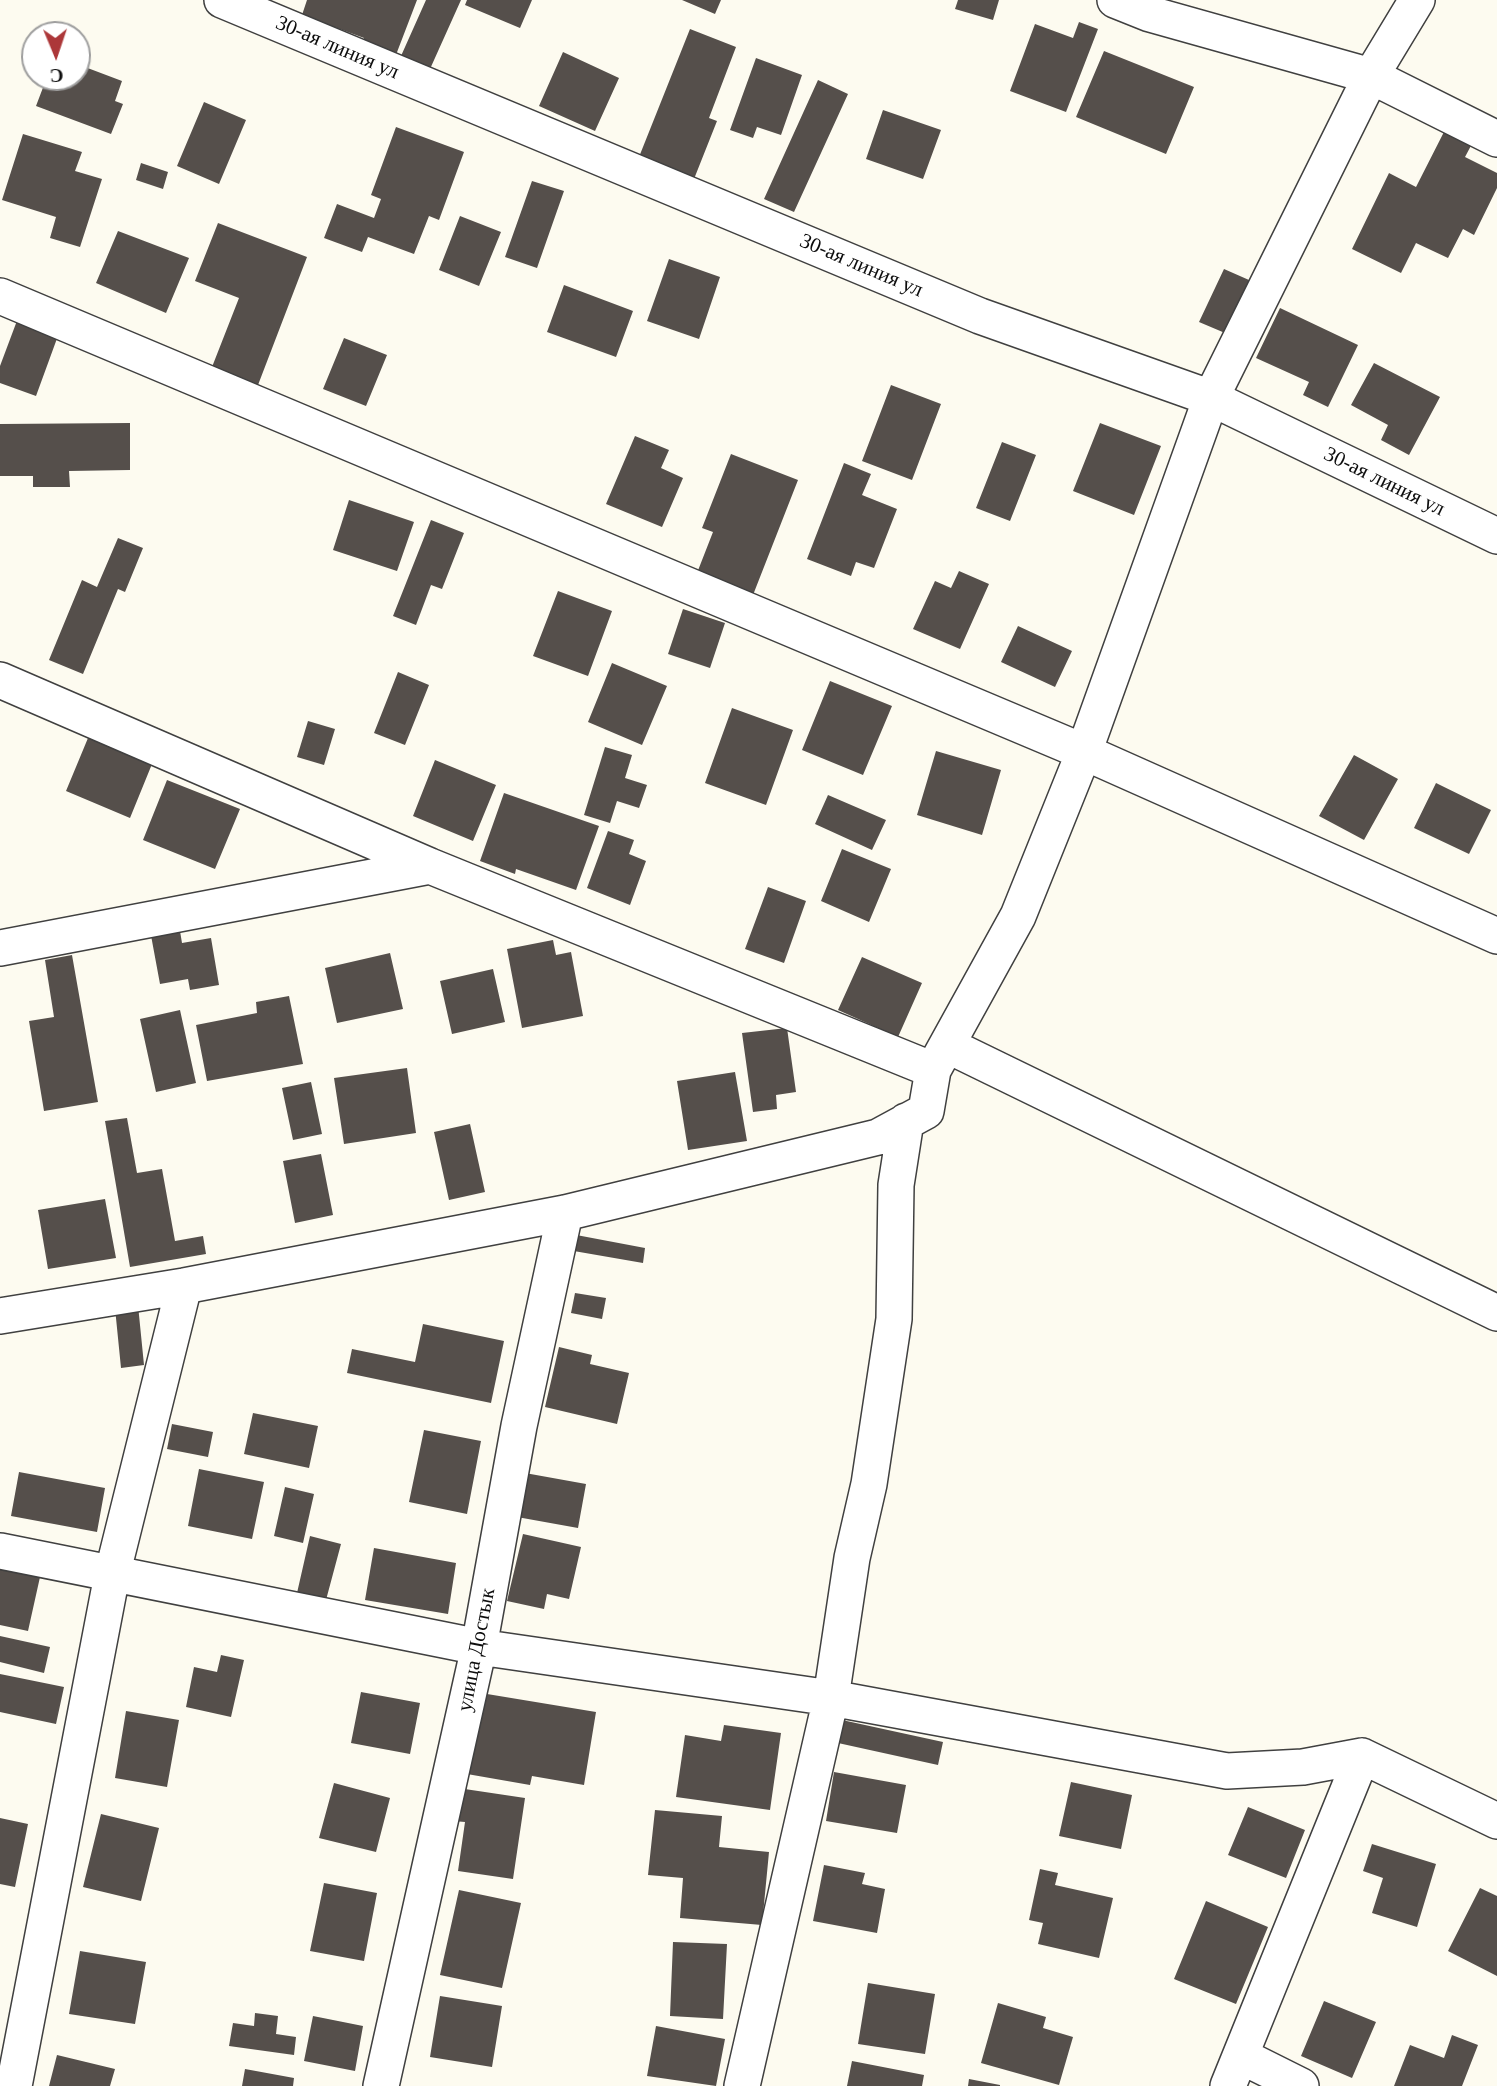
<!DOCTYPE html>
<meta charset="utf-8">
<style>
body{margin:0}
#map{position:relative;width:1497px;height:2086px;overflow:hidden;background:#fdfbf0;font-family:"Times New Roman",serif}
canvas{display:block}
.north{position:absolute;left:21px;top:21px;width:70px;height:70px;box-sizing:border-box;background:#fff;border:2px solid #9e9e9e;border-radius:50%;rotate:178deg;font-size:19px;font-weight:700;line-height:28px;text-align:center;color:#0d0d0d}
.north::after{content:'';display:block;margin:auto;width:24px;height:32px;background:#ac3739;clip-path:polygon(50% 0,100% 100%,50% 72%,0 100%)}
</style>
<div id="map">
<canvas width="1497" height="2086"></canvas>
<div class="north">С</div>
</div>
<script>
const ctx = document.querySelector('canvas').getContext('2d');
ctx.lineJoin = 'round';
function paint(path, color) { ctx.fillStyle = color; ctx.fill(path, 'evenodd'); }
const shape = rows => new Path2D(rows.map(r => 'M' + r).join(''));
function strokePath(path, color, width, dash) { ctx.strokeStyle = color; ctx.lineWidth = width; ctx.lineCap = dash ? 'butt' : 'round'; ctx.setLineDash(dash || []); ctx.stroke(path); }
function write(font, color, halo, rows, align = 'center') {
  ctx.font = font + ' "Times New Roman",serif'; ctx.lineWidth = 7; ctx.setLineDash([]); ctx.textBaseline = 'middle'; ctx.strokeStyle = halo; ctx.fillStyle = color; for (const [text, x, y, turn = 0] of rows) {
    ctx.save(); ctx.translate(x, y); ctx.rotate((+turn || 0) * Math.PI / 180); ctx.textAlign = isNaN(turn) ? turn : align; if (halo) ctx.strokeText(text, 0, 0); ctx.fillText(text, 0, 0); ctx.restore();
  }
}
const building = shape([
 [307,0,417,0,394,60,360,47,364,38,302,15],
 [426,0,461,0,430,69,401,56],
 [467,0,532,0,520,28,465,5],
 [682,0,721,0,715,14],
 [958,0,999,0,993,20,955,9],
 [1079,22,1098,29,1066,112,1010,91,1035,24,1073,38],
 [690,29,736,47,709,118,717,121,694,179,639,157],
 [1104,51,1194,87,1166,154,1076,117],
 [563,52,619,78,595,131,539,106],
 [756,58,802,75,781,135,757,127,753,138,730,130],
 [77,64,122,81,115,101,123,104,111,134,36,106,47,77,77,77],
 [818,80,848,94,794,212,764,199],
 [204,102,246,120,219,184,177,166],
 [883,110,941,130,923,179,866,159],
 [1447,126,1474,140,1465,157,1497,173,1497,188,1474,235,1463,229,1448,258,1416,243,1401,273,1352,249,1389,173,1416,187],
 [396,127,464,152,439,220,429,216,414,254,368,237,362,252,324,238,337,204,374,218,381,199,371,195],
 [23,134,82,152,75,171,102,179,80,247,50,238,56,217,2,200],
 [141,163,168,172,163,189,136,180],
 [532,181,564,191,537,268,505,257],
 [460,216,501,232,479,286,439,270],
 [218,223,307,257,258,385,212,367,239,298,195,281],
 [118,231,189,258,166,313,96,283],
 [669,259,720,277,699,339,647,321],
 [1224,269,1249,280,1225,333,1199,322],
 [564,285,633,311,616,357,547,332],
 [1280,308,1358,345,1328,407,1303,395,1309,382,1256,358],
 [18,318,59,333,36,396,0,383,0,366],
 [344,338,387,355,366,406,323,389],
 [1374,363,1440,397,1409,455,1381,440,1388,425,1351,405],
 [891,385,941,404,912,480,862,461],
 [130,423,130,470,69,471,70,487,33,487,33,476,0,476,0,424],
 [1100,423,1161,446,1134,515,1073,491],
 [635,436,669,450,661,468,683,478,662,527,606,504],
 [1002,442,1036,455,1010,521,976,508],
 [731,454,798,480,753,595,697,573,713,532,702,528],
 [844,463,871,474,862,495,897,509,874,568,856,562,851,576,807,559],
 [349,500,414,522,397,571,333,550],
 [431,520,464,533,442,589,431,585,416,625,393,616],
 [118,538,143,548,125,592,118,589,83,674,49,660,82,580,97,587],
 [959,571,989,584,960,649,913,629,935,581,951,588],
 [558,591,612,611,588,676,533,656],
 [683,609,725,623,710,668,668,654],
 [1018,626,1072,651,1055,687,1001,662],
 [612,663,667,686,642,745,588,722],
 [398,672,429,685,405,745,374,733],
 [830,681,892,706,863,775,802,750],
 [732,708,793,730,766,805,705,783],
 [308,721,335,729,324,765,297,757],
 [88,738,152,764,130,818,66,791],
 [605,747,632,755,625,778,647,785,639,808,617,801,610,823,584,815],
 [936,751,1001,770,982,835,917,815],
 [1354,755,1398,779,1364,840,1319,816],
 [435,760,496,785,473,841,413,816],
 [167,780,240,809,215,869,143,840],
 [1436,783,1491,810,1469,854,1414,828],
 [504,793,599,826,576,890,516,869,515,874,480,861],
 [828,795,886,820,872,850,815,824],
 [608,831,634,840,629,854,646,861,630,905,587,888],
 [842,849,891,869,869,922,821,901],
 [768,887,806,901,784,963,745,949],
 [179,925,182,943,211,938,219,985,190,990,188,979,160,984,150,930],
 [553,940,556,955,571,952,583,1016,522,1028,507,949],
 [390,953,403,1009,337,1023,325,968],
 [72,955,98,1102,44,1111,29,1021,54,1017,45,960],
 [862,957,922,983,898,1037,838,1010],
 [493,969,505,1022,452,1034,440,981],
 [289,996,303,1064,207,1081,196,1025,257,1013,256,1002],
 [180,1010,196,1083,156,1092,140,1019],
 [787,1028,796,1092,776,1095,777,1109,753,1112,742,1033],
 [407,1068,416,1133,344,1144,334,1078],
 [735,1072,747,1141,688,1150,677,1081],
 [311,1082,322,1134,293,1140,282,1088],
 [127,1118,137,1173,162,1169,175,1241,203,1236,206,1254,130,1267,105,1121],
 [470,1124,485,1192,449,1200,434,1132],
 [321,1154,333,1215,295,1223,283,1161],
 [105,1199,116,1258,48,1269,38,1210],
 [571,1234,645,1248,643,1263,568,1250],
 [575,1293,606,1298,602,1319,571,1313],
 [138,1305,144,1365,121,1368,115,1308],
 [423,1324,504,1341,491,1403,347,1373,352,1349,415,1362],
 [559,1347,592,1355,590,1364,629,1373,617,1424,545,1407],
 [253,1413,318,1426,309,1468,244,1454],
 [172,1424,213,1432,208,1457,167,1449],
 [424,1430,481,1441,467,1514,409,1502],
 [199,1469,264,1482,252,1539,188,1526],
 [19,1472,105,1488,97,1532,11,1516],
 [525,1473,586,1484,578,1528,517,1517],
 [285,1487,314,1494,303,1543,274,1536],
 [523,1534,581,1547,569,1599,547,1594,544,1609,507,1601],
 [310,1536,341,1544,326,1600,297,1593],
 [374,1548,456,1563,448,1614,365,1600],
 [0,1568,40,1577,28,1631,0,1625],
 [0,1636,50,1647,44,1673,0,1662],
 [221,1655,244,1660,231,1717,186,1707,194,1667,217,1672],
 [0,1674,64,1687,56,1724,0,1712],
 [361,1692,420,1703,410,1754,351,1743],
 [481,1693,596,1712,584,1785,532,1776,530,1785,467,1774],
 [126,1711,179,1720,167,1787,115,1778],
 [842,1720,943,1742,938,1765,838,1743],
 [724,1725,781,1733,770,1810,676,1797,685,1735,721,1741],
 [834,1772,906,1785,897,1833,826,1821],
 [1071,1782,1132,1795,1121,1849,1059,1836],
 [334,1783,390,1798,376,1852,319,1838],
 [458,1788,525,1798,513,1879,458,1871,465,1822,453,1821],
 [1248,1807,1305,1830,1286,1878,1228,1855],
 [655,1810,722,1816,719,1847,769,1852,762,1925,680,1918,683,1878,648,1875],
 [101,1814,159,1828,141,1901,83,1887],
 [0,1818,28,1824,15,1887,0,1884],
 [1372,1844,1436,1864,1417,1927,1372,1913,1383,1878,1363,1871],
 [824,1865,865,1873,862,1884,885,1889,877,1933,813,1921],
 [1040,1869,1058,1873,1055,1885,1113,1898,1099,1958,1038,1944,1043,1923,1029,1920],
 [324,1883,377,1893,364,1961,310,1951],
 [1480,1888,1497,1896,1497,1976,1448,1951],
 [459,1890,521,1903,502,1988,440,1975],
 [1206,1901,1268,1927,1236,2004,1174,1979],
 [673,1942,727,1944,723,2019,670,2016],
 [80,1951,146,1962,135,2024,69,2014],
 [868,1983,935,1994,925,2054,858,2044],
 [440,1996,502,2006,492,2067,430,2057],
 [1324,2001,1376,2022,1352,2078,1301,2056],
 [998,2003,1046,2017,1043,2028,1073,2037,1059,2085,981,2063],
 [255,2013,278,2016,276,2034,296,2037,294,2055,229,2046,233,2023,254,2026],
 [313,2016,363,2026,355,2071,304,2061],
 [656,2026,725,2039,716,2086,647,2076],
 [1452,2035,1478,2045,1462,2086,1394,2086,1410,2045,1444,2058],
 [57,2055,115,2069,110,2086,49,2086],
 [852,2061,924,2075,922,2086,847,2086],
 [245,2069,294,2078,293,2086,242,2086],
 [969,2079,1000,2085,1000,2086,968,2086]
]);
const minor = shape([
 [222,0,980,316,1211,398,1497,536],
 [1115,0,1150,14,1371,76,1497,139],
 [0,296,1084,752,1497,936],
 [0,680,430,866,933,1070],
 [0,948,430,866],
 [947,1045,1497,1313],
 [0,1316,184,1286,565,1213,878,1137,926,1111,933,1070,1018,916,1084,752,1211,398,1371,76,1417,0],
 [0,1551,479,1647,831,1698,1227,1771,1303,1767,1362,1756],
 [1241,2056,1301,2086],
 [14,2086,112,1575,184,1286],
 [381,2086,479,1647,519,1426,565,1213],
 [742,2086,831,1698,852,1558,869,1484,894,1319,896,1185,906,1121],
 [1228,2086,1362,1756,1497,1821]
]);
const streetNames = [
 ["30-ая линия ул",337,48,23],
 ["30-ая линия ул",861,266,23],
 ["30-ая линия ул",1384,482,26],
 ["улица Достык",477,1650,-79]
];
paint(building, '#554f4b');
strokePath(minor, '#404040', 38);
strokePath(minor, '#fff', 35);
write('21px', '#0d0d0d', '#fff', streetNames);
</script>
